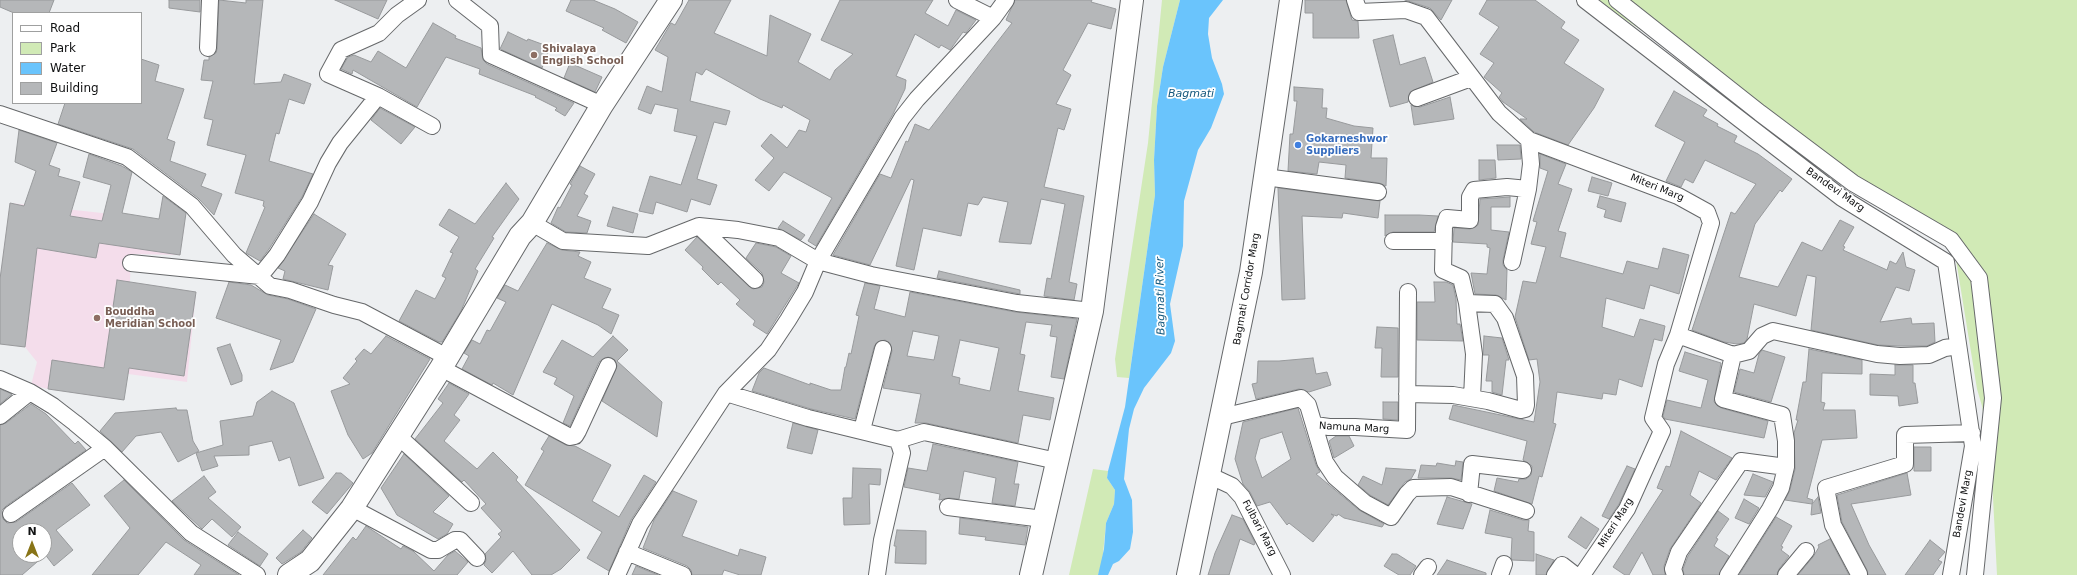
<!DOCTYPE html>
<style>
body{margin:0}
#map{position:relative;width:2077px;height:575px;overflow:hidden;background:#edeff1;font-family:"DejaVu Sans",sans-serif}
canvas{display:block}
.legend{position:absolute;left:12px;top:12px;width:130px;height:92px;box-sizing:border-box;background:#fff;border:1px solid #9fa0a0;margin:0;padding:5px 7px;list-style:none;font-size:12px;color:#101112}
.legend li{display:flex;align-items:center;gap:8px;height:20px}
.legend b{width:20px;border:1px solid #9fa0a0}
.north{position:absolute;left:12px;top:523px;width:40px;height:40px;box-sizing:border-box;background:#fff;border:1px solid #9fa0a0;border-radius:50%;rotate:0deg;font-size:11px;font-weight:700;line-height:16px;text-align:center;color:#101112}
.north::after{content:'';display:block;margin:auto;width:14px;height:18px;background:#887417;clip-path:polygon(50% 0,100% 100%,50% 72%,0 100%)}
</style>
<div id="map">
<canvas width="2077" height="575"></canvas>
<ul class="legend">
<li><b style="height:5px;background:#fff"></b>Road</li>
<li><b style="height:11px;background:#d1eab6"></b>Park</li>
<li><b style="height:11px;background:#6ac4fc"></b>Water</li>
<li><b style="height:11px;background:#b5b7b9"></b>Building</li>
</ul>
<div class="north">N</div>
</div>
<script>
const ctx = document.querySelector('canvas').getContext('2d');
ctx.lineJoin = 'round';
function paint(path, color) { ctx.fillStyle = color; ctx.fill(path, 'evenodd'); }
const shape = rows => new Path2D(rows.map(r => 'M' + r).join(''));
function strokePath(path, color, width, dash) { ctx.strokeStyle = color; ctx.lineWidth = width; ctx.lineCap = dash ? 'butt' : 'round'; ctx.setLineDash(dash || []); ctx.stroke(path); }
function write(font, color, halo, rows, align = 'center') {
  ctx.font = font + ' "DejaVu Sans",sans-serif'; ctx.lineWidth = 3.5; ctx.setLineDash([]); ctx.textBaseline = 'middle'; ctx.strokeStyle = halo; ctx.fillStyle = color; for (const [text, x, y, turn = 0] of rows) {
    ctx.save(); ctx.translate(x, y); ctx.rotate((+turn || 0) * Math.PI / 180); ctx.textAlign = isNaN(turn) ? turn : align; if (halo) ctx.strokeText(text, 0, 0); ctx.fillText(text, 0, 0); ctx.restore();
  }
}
const education = shape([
 [10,203,185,222,180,255,131,254,130,282,196,292,187,382,121,373,115,399,48,389,31,385,37,362,25,347,0,344,0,279]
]);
const green = shape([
 [1162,0,1180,0,1163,67,1157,106,1154,160,1155,195,1129,378,1117,377,1115,359,1148,143],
 [1596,0,2077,0,2077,575,1997,575,1991,459,1982,406,1977,389,1952,235,1882,200,1659,42],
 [1093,469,1108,471,1107,478,1115,490,1114,504,1106,523,1102,564,1098,575,1069,575]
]);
const water = shape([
 [1180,0,1223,0,1209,18,1208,34,1212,58,1222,84,1224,94,1211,128,1198,150,1184,201,1183,246,1170,304,1175,341,1171,353,1144,388,1134,409,1129,429,1124,479,1132,500,1133,532,1130,549,1119,561,1113,564,1108,575,1098,575,1104,549,1106,523,1114,504,1115,490,1107,478,1108,471,1125,407,1155,195,1154,160,1157,106,1163,67]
]);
const building = shape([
 [0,0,54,0,49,13,14,13,0,7,0,0],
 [169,0,200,0,200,12,169,8,169,0],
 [219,0,246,3,246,0,263,0,254,84,281,82,284,74,311,84,304,104,289,99,279,134,276,133,269,161,313,174,302,197,269,249,260,261,246,253,265,207,263,206,264,201,235,193,246,155,207,145,213,120,204,118,213,81,201,80,204,60,209,60,209,57,216,53,217,49,219,0],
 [335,0,387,0,378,19,335,0],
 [571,0,593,0,615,9,638,22,626,43,602,30,604,28,566,11,571,0],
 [689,0,731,0,714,33,767,56,770,15,811,34,798,62,830,80,835,70,853,54,821,40,840,0,933,0,925,13,948,26,956,10,976,20,966,33,963,32,950,50,941,45,939,48,915,34,896,76,906,80,905,89,893,114,816,246,808,241,832,198,784,172,769,191,755,180,774,158,761,146,771,134,787,148,799,130,806,132,810,120,783,105,782,108,760,99,706,69,702,75,696,72,690,101,730,111,726,125,714,122,698,175,697,179,717,185,710,205,691,199,687,212,656,202,653,214,639,211,650,176,681,185,697,136,674,131,678,109,655,104,651,114,638,109,647,86,662,92,668,57,655,50,671,23,675,25,689,0],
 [1015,0,1092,0,1091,2,1116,9,1111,29,1088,23,1063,70,1071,75,1056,104,1071,109,1064,130,1058,128,1044,187,1084,196,1069,282,1077,284,1074,300,1044,296,1047,278,1051,279,1065,204,1041,199,1031,244,999,242,1008,202,983,197,978,205,968,203,961,236,923,228,914,270,896,266,914,180,911,179,870,265,833,255,880,174,891,178,906,141,908,142,915,124,929,130,1012,23,1006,20,1015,0],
 [1305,0,1346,0,1352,20,1358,21,1359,38,1313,38,1313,13,1305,13,1305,0],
 [1405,0,1452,0,1441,20,1430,8,1405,0],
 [1487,0,1535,0,1565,22,1561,28,1579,40,1564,63,1604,89,1594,108,1568,145,1534,132,1520,119,1527,119,1503,102,1499,97,1502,93,1484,77,1494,63,1480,54,1499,27,1479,14,1487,0],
 [433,23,456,36,455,38,481,48,483,60,487,64,574,103,565,116,555,110,557,108,535,97,536,96,479,74,480,69,446,57,417,107,353,70,352,74,341,69,348,57,354,55,371,62,378,51,406,68,433,23],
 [508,32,527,41,528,39,550,47,542,68,500,49,508,32],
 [1393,35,1400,65,1425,57,1433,82,1410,92,1408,102,1390,107,1373,40,1393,35],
 [141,59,159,65,155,81,184,89,167,139,175,142,170,161,206,174,201,186,222,194,214,215,198,198,133,149,58,124,65,103,141,103,141,59],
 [570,63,602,77,595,92,564,78,570,63],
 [1294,87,1323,89,1322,108,1327,108,1326,118,1354,126,1373,128,1371,158,1387,158,1386,186,1379,183,1345,178,1346,165,1319,162,1317,174,1288,171,1290,134,1293,134,1297,101,1294,101,1294,87],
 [1674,91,1707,110,1703,116,1718,124,1717,126,1737,136,1734,142,1758,154,1792,179,1782,192,1780,190,1755,224,1739,277,1778,287,1802,242,1822,251,1840,220,1854,227,1843,246,1845,247,1843,250,1887,270,1890,261,1896,264,1903,252,1906,267,1915,270,1909,291,1896,287,1880,322,1911,318,1912,324,1934,323,1935,342,1927,346,1900,346,1878,345,1811,330,1816,277,1807,275,1796,316,1754,304,1747,339,1744,343,1737,344,1724,342,1692,330,1731,212,1735,214,1756,184,1705,160,1693,183,1685,179,1681,187,1666,181,1685,142,1655,126,1674,91],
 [1450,97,1454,119,1414,125,1411,105,1420,107,1450,97],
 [380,108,415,127,401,144,371,120,380,108],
 [19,130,57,143,49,165,60,169,58,176,80,182,70,216,102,221,111,185,83,177,89,154,122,166,132,172,122,213,159,219,163,196,186,213,180,255,99,243,96,258,37,248,25,347,0,344,0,279,10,203,24,206,36,171,15,162,19,130],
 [1497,145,1520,145,1521,159,1498,160,1497,145],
 [1540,154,1566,164,1558,184,1572,189,1558,231,1566,233,1560,257,1623,274,1627,261,1658,269,1663,248,1689,255,1679,294,1650,285,1644,309,1606,298,1602,327,1634,337,1640,319,1665,326,1662,341,1654,339,1642,387,1619,379,1616,395,1603,393,1602,399,1557,392,1553,423,1556,424,1542,477,1539,476,1532,504,1494,491,1497,478,1518,482,1519,479,1526,479,1531,475,1532,466,1523,460,1527,441,1449,419,1453,405,1534,422,1540,382,1537,359,1529,360,1515,317,1523,281,1536,283,1546,247,1531,244,1537,222,1533,221,1548,171,1540,168,1540,154],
 [1479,160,1495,160,1496,178,1479,180,1479,160],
 [580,166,595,174,584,194,588,196,577,216,591,221,587,233,566,232,551,223,558,207,560,208,572,185,570,184,580,166],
 [1592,177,1612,183,1608,196,1588,191,1592,177],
 [506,183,519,199,492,237,494,238,475,269,478,271,461,311,442,342,439,342,399,321,416,290,435,299,446,278,442,276,453,253,450,252,459,237,439,225,449,209,475,224,506,183],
 [1278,188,1380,201,1378,218,1343,213,1342,218,1302,216,1305,299,1282,300,1278,188],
 [1600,196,1626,203,1621,222,1604,217,1606,210,1597,207,1600,196],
 [1510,197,1510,207,1491,207,1491,230,1509,232,1503,260,1503,265,1507,270,1506,300,1496,295,1475,294,1471,273,1487,274,1490,248,1487,247,1487,244,1453,242,1454,228,1470,229,1478,225,1480,199,1510,197],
 [613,207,638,214,633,233,607,226,613,207],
 [314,214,346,234,328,265,333,266,328,290,283,279,285,271,278,268,314,214],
 [1385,215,1419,215,1438,216,1434,232,1393,232,1385,236,1385,215],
 [783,221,805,235,801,240,778,228,783,221],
 [697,237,753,289,762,287,764,282,762,273,746,258,756,243,776,247,791,256,781,273,799,283,767,334,753,325,755,321,736,304,740,300,721,282,718,285,702,269,703,267,685,250,697,237],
 [547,243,562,250,580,252,578,256,591,262,584,278,611,289,602,308,619,315,611,334,598,325,552,304,513,395,493,383,492,385,462,369,469,356,464,353,472,340,480,344,487,330,490,331,506,302,497,298,505,285,518,291,547,243],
 [939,271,1020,290,1020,294,937,278,939,271],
 [117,280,196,292,184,376,129,368,124,400,48,389,52,360,104,368,117,280],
 [229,282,251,285,268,295,288,299,316,309,293,362,270,370,281,340,216,318,229,282],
 [1434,282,1446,282,1453,285,1456,299,1457,324,1460,324,1463,341,1417,340,1417,302,1435,302,1434,282],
 [865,283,880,286,874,309,905,317,910,292,1015,312,1077,319,1064,379,1051,377,1057,337,1050,336,1052,325,1026,322,1020,354,1025,355,1018,391,1054,398,1050,420,1023,415,1018,443,926,423,915,423,921,394,883,388,892,351,890,343,885,340,877,342,874,347,855,419,811,409,752,391,759,373,764,368,810,385,810,383,831,390,841,390,845,367,846,367,849,353,851,354,859,316,856,315,865,283],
 [913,331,939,336,934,360,907,356,913,331],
 [960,340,999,348,990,391,959,384,960,378,952,376,960,340],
 [1377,327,1398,328,1398,377,1381,377,1382,348,1375,348,1377,327],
 [386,336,430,359,372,453,363,459,348,435,331,391,350,384,343,378,357,361,355,359,364,349,371,354,386,336],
 [613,336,628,350,617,361,662,402,657,437,602,401,617,366,615,360,608,357,599,362,570,426,563,423,574,396,554,384,557,378,543,372,562,340,593,357,613,336],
 [1484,336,1502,338,1509,360,1506,360,1502,395,1492,392,1492,381,1486,381,1489,355,1483,355,1484,336],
 [230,344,242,375,242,381,231,385,217,348,230,344],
 [1809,349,1862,360,1862,374,1822,373,1821,402,1825,403,1823,410,1855,410,1857,438,1822,440,1807,498,1813,500,1812,504,1785,500,1790,490,1795,469,1794,433,1798,420,1796,420,1803,382,1806,382,1809,349],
 [1762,350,1785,357,1771,402,1734,392,1740,369,1754,373,1759,354,1762,350],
 [1685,352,1721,363,1714,402,1721,408,1768,421,1764,438,1665,419,1663,416,1667,400,1701,408,1708,380,1679,371,1685,352],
 [1313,358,1316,374,1327,372,1331,385,1309,392,1299,389,1256,399,1252,384,1257,383,1258,361,1279,361,1313,358],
 [1895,365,1913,365,1913,383,1915,383,1918,403,1899,406,1898,396,1870,395,1870,374,1895,375,1895,365],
 [449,383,469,394,454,415,460,420,444,441,477,469,493,452,518,477,516,480,580,550,561,569,551,575,532,575,513,551,492,573,484,565,486,560,485,554,501,537,498,534,502,531,481,508,486,504,464,480,462,482,415,439,443,403,438,399,449,383],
 [0,389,12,394,0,404,0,389],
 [272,391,294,403,324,478,299,486,290,457,279,461,272,441,249,446,249,455,214,456,218,466,202,471,196,453,223,445,220,421,253,416,257,402,272,391],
 [1383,402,1398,402,1398,420,1383,419,1383,402],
 [31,404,46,414,75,444,78,441,86,450,6,506,2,510,3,519,7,523,16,522,72,483,90,505,56,530,73,550,54,566,44,553,44,531,20,531,20,555,45,555,22,575,0,575,0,425,6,423,31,404],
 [176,408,177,410,187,410,193,441,199,451,178,462,161,432,136,436,122,452,100,431,115,413,176,408],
 [1298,408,1316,465,1320,472,1316,474,1359,510,1384,524,1382,527,1344,518,1338,514,1337,516,1331,514,1334,516,1313,542,1289,523,1287,525,1270,502,1257,506,1250,492,1243,484,1235,459,1243,422,1298,408],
 [1282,432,1291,459,1262,478,1255,458,1260,439,1282,432],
 [793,423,818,430,812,454,787,448,793,423],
 [1681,431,1732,458,1716,480,1699,471,1690,495,1701,503,1670,549,1664,566,1665,575,1653,575,1642,552,1629,575,1625,575,1613,567,1663,490,1657,488,1666,466,1670,467,1681,431],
 [549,436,566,445,575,446,611,465,592,501,619,517,644,475,656,482,631,520,609,571,587,558,602,532,525,485,544,451,541,449,549,436],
 [1336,436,1349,436,1354,446,1334,458,1329,441,1336,436],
 [933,444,1018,462,1014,484,1019,484,1015,506,992,503,996,478,964,471,959,499,949,498,939,500,940,494,904,487,908,468,927,471,933,444],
 [1914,447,1931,447,1931,471,1914,471,1914,447],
 [404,454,449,496,433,512,453,524,447,534,438,539,397,515,381,488,404,454],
 [1456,461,1463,462,1461,480,1451,478,1418,478,1421,465,1436,466,1437,463,1455,466,1456,461],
 [1627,466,1635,469,1619,504,1609,519,1602,516,1627,466],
 [853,468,881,469,880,485,869,484,870,524,844,525,843,498,852,498,853,468],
 [1386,468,1416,470,1411,479,1405,482,1388,505,1370,495,1358,485,1363,476,1382,485,1386,468],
 [336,473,341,473,353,483,327,514,312,502,336,473],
 [1907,473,1911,495,1851,504,1869,545,1886,575,1868,575,1867,570,1842,522,1837,495,1907,473],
 [1753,474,1773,482,1765,497,1744,495,1753,474],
 [204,476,216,492,208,498,241,527,232,537,212,519,202,529,172,501,204,476],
 [124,480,184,540,239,575,194,575,201,565,166,542,138,575,92,575,130,528,104,496,124,480],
 [673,491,697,501,682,536,738,556,740,549,766,557,761,575,740,575,724,570,722,575,692,575,691,570,687,566,643,548,654,520,673,491],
 [1447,497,1472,504,1463,529,1437,524,1447,497],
 [1818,497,1821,513,1811,515,1812,504,1818,497],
 [1744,499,1759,508,1749,524,1735,518,1744,499],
 [1490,510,1523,520,1529,520,1528,531,1534,532,1534,561,1512,560,1511,557,1512,538,1485,533,1490,510],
 [1718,511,1729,519,1716,538,1718,539,1714,546,1729,556,1719,575,1684,575,1683,569,1688,556,1718,511],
 [1232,515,1243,519,1255,543,1254,545,1240,539,1229,575,1208,575,1215,553,1232,515],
 [1581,517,1599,529,1586,549,1568,537,1581,517],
 [1776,517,1792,526,1781,546,1783,547,1781,550,1789,556,1779,569,1777,575,1739,575,1776,517],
 [960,518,1028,527,1025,545,985,540,986,537,959,534,960,518],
 [366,526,401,549,403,546,413,551,434,571,448,555,455,551,468,562,457,575,323,575,353,537,356,540,366,526],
 [303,530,312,538,301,552,282,564,276,558,303,530],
 [897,530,926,531,926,564,895,563,896,546,894,546,897,530],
 [238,532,268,554,260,566,228,545,238,532],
 [1830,539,1849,575,1798,575,1813,557,1819,547,1818,545,1830,539],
 [1930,540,1945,552,1938,560,1942,562,1933,575,1905,575,1930,540],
 [1392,554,1397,554,1416,566,1410,575,1399,575,1384,566,1392,554],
 [1536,554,1554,560,1546,575,1536,575,1536,554],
 [1447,560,1486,573,1486,575,1437,575,1447,560],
 [636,566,658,575,632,575,636,566]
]);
const street = shape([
 [457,0,490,26,491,55,602,105],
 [957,0,993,18,1006,0],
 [1355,0,1359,12,1406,10,1426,17,1499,113,1529,140,1678,196,1707,212,1711,223,1678,335,1666,364,1653,418,1662,431,1627,509,1582,575],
 [1585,0,1842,198,1946,262,1973,446,1951,575],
 [1617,0,1760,113,1853,183,1951,240,1979,278,1993,398,1975,575],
 [208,48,210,0],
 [378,96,432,126],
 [1417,98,1471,78],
 [0,114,127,157,192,206,234,255,270,286,290,290,334,305,362,312,447,357],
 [1265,177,1378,192],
 [532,223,563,241,648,246,699,226,738,230,779,238,818,261,871,275,1017,303,1092,311],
 [699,226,755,280],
 [1393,241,1444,241],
 [1512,262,1528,189],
 [131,263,260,276,277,255,310,202,328,163,340,143,378,96,328,74,341,50,379,33,397,15,418,0],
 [1467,303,1474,354,1472,398],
 [1678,335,1733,355,1723,399,1782,415,1786,441,1786,467,1781,488,1770,509,1728,575],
 [1733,355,1749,351,1762,336,1773,331,1877,354,1900,356,1929,355,1945,348,1958,346],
 [441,368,570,437,575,436,578,431,608,366],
 [0,379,30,392,53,406,75,423,105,448,191,533,257,575],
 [726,393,808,418,898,440,902,453,882,540,877,575],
 [1407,394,1453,395,1488,401,1521,410,1525,409,1526,405,1525,376,1505,318,1495,304,1467,303,1461,278,1443,270,1444,227,1447,218,1470,220,1470,197,1474,190,1507,187,1528,189,1531,164,1529,140],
 [0,416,30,392],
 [1222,417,1301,398,1308,405,1325,462,1335,477,1365,503,1391,517,1407,494,1413,488,1451,487,1526,511],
 [1315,425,1329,427,1355,427,1407,430,1408,292],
 [862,430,883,349],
 [398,436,471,503],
 [898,440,924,432,1057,461],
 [1207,481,1217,479,1232,486,1242,497,1282,575],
 [1469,494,1472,464,1523,470],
 [948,507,1043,519],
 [352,508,431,550,438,550,455,540,460,540,477,558],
 [11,514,105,448],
 [627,552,683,575],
 [1859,574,1833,525,1826,488,1905,464,1905,435,1972,433],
 [617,575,640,524,726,393,768,350,788,320,805,292,818,261,902,118,917,99,993,18],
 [1422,575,1428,567],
 [1500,575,1504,564],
 [1555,575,1562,565,1575,575],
 [1675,575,1673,569,1679,552,1741,461,1786,467],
 [1786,575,1806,551]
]);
const secondary = shape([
 [289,575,310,561,352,508,441,368,520,236,532,223,602,105,671,0],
 [1031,575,1092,311,1132,0],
 [1188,575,1251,272,1291,0]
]);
const markers = [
 [534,55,4,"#8d6e63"],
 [1298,145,4,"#3f7fe0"],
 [97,318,4,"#8d6e63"]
];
const educationNames = [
 ["Shivalaya",542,49],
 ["English School",542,61],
 ["Bouddha",105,312],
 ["Meridian School",105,324]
];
const shopNames = [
 ["Gokarneshwor",1306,139],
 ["Suppliers",1306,151]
];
const streetNames = [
 ["Miteri Marg",1657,188,22],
 ["Bandevi Marg",1835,190,35],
 ["Bagmati Corridor Marg",1247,289,-80],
 ["Namuna Marg",1354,428,3],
 ["Bandevi Marg",1963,504,-80],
 ["Miteri Marg",1616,523,-58],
 ["Fulbari Marg",1259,528,62]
];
const waterNames = [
 ["Bagmati",1191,94],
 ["Bagmati River",1161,296,-91]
];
paint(education, '#f4ddeb');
paint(green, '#d1eab6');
paint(water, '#6ac4fc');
paint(building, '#b5b7b9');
strokePath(building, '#989a9c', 1);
strokePath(street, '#66686a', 18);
strokePath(secondary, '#66686a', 24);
strokePath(street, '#fff', 16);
strokePath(secondary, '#fff', 22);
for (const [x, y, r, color] of markers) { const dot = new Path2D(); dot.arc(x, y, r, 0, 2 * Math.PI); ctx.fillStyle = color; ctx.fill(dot); strokePath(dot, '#fff', 1.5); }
write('bold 10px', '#785e54', '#fff', educationNames, 'left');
write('bold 10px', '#366cbe', '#fff', shopNames, 'left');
write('10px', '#101112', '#fff', streetNames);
write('italic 11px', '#14587d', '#fff', waterNames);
</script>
